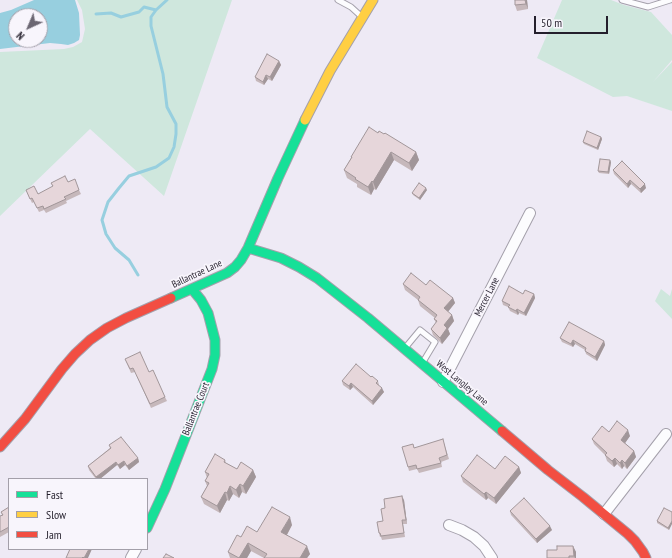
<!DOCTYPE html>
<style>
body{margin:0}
#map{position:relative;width:672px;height:558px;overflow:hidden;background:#eeeaf5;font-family:"PT Sans Narrow",sans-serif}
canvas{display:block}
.legend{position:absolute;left:8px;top:478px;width:140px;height:72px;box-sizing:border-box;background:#f8f5fc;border:1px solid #a39fa9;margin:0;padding:5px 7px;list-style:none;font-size:12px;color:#241f2c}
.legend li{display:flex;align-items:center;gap:8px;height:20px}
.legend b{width:20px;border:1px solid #a39fa9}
.north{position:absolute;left:8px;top:8px;width:40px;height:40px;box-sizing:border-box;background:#f8f5fc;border:1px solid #a39fa9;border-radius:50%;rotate:224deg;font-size:11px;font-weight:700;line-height:16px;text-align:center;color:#241f2c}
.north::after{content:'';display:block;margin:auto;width:14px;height:18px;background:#6b6672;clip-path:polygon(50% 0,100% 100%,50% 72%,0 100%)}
.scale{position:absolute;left:534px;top:16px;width:74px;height:18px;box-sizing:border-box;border:2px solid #241f2c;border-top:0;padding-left:5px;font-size:12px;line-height:14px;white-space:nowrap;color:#241f2c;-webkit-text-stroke:3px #f8f5fc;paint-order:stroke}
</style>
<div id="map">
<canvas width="672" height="558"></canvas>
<ul class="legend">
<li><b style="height:5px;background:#16e098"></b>Fast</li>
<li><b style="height:5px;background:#ffcf43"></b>Slow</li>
<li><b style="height:5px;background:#f24e42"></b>Jam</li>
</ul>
<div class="north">N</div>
<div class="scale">50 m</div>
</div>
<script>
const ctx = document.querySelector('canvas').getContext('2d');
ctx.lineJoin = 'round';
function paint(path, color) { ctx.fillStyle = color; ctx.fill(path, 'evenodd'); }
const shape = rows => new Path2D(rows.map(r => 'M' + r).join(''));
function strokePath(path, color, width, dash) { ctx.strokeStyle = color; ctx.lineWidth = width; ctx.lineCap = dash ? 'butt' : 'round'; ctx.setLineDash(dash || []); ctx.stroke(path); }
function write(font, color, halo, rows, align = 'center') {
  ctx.font = font + ' "PT Sans Narrow",sans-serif'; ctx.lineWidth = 3.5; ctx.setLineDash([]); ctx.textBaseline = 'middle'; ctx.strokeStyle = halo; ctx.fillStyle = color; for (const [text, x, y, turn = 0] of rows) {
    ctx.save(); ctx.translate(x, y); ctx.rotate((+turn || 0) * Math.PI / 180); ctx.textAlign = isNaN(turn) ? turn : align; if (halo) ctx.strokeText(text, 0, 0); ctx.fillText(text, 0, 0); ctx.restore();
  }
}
const green = shape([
 [77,0,232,0,164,196,90,129,0,216,0,52,64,49,73,47,82,42,85,29,82,10],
 [562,0,611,0,624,5,651,12,672,35,672,60,653,82,672,62,672,111,627,96,613,97,537,58],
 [661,289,670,296,672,289,672,319,655,301]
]);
const water = shape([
 [34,0,75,0,79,13,80,35,79,40,74,43,68,45,61,44,50,43,0,49,0,13,11,10],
 [16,16,40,16,40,40,16,40]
]);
const stream = shape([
 [96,14,111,13,121,17,139,12,144,7,156,10],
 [138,275,129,260,115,248,106,234,102,220,108,202,119,188,129,176,156,167,169,158,174,147,176,134,176,124,167,107,163,74,151,26,151,17,156,10,167,0]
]);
const lane = shape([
 [338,0,351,7,362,17],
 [622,0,648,7,670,0],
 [405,348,420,330,435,342,423,362]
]);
const street = shape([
 [443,382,530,213],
 [604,514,666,434],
 [449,525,462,530,474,537,484,546,492,558],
 [131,558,136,549]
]);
const fast = shape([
 [248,248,281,258,299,267,317,278,368,318,502,431],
 [171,298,227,273,235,267,241,260,248,248,278,178,305,120],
 [147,528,165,489,212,369,215,355,215,340,208,313,201,300,192,289]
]);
const slow = shape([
 [305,120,330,71,373,0]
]);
const jam = shape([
 [502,431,548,470,583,497,628,534,635,541,643,552,646,558],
 [0,447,25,419,62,369,75,354,90,340,107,328,126,318,171,298]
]);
const wall = shape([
 [515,0,527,0,528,9,517,11,515,5],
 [279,61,281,65,272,81,268,79,264,85,256,81,255,77],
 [378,133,416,152,419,160,412,171,394,160,376,190,374,189,371,195,357,187,357,184,347,178,344,170,351,158,351,157],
 [601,137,602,139,598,150,584,144,583,142],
 [611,162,609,174,599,173,598,171],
 [613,170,646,188,641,193,631,184,628,188,614,174],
 [68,182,79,190,81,194,66,201,67,203,46,213,44,210,39,212,34,202,32,203,26,190,38,194,53,187,51,183],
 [427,190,420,200,413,195,412,193],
 [403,284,426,285,453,298,455,303,448,312,452,315,454,321,448,329,450,334,442,344,433,335,431,329,436,323,434,319,435,318,420,306,418,300,405,290],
 [523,294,534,294,535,298,526,316,519,313,518,315,510,311,508,307,503,305,502,301],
 [560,338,604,341,605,345,597,361,586,354,585,350,575,344,573,347,562,342],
 [125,359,149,372,165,397,167,401,151,408,135,372,131,373],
 [371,377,378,381,379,385,379,386,384,392,373,405,353,387,350,390,343,385,342,381],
 [609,432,630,436,625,443,634,451,636,457,627,469,624,466,622,469,617,464,614,467,607,461,605,455,594,444,592,439],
 [444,443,449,459,441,462,442,467,419,473,417,469,409,471,408,467,414,448],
 [109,445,138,458,139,462,129,470,125,465,120,469,117,465,100,479,96,479,89,470,88,466,110,448],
 [225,460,226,463,237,469,253,470,256,477,246,494,242,492,239,498,233,494,229,501,227,500,220,513,204,504,201,497,207,486,205,481,207,478,205,472],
 [519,467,521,473,496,504,488,498,486,500,463,482,461,476,495,469],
 [404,500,407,524,403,524,405,537,382,540,381,537,380,537,379,533,383,521,385,508],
 [9,507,9,532,0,537,0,516,2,515,1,512],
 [510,511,552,530,537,543,511,515],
 [672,512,669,530,657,523,657,521],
 [292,525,287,535,310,554,307,558,264,558,251,551,247,558,230,558,228,552,241,537,257,532],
 [573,546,576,552,576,558,547,558,557,550]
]);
const shadedWall = shape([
 [525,0,527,0,528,9,526,4],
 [279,61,281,65,272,81,270,77],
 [266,75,268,79,264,85,263,82],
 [601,137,602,139,598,150,597,148],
 [391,152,394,160,376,190,373,182],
 [416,152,419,160,412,171,409,163],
 [610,160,611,162,609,174,608,172],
 [630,180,631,184,628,188,627,184],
 [372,181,374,189,371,195,368,187],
 [645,184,646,188,641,193,640,189],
 [426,188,427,190,420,200,419,198],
 [534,294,535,298,526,316,524,313],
 [453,298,455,303,446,314,444,308],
 [517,309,519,313,518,315,516,311],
 [452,315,454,321,448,329,450,334,442,344,440,338,444,325],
 [573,340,575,344,573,347,571,344],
 [604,341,605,345,597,361,595,357],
 [351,383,353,387,350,390,349,386],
 [382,388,384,392,373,405,372,401],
 [628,430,630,436,623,446,621,440],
 [634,451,636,457,627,469,625,463],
 [138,458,139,462,129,470,127,466],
 [615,458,617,464,614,467,612,461],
 [622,460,624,466,622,469,620,463],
 [124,461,125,465,120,469,118,465],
 [116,462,117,465,100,479,97,479,96,477],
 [519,467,521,473,496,504,494,498],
 [253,470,256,477,246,494,243,486],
 [240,484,242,492,239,498,236,490],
 [230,486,233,494,229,501,227,493],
 [225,492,227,500,220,513,217,506],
 [486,492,488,498,486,500,484,494],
 [402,496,404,500,407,524,406,520],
 [290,517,292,525,284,540,281,532],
 [672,521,672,524,669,530,668,528],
 [550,526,552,530,537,543,536,539],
 [248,543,251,551,247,558,239,558],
 [307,546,310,554,307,558,300,558],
 [573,546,576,552,576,558,575,558,574,556],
 [89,549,92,549,88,558,84,558]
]);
const building = shape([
 [515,0,525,0,526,4,515,5,515,0],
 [267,54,279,61,270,77,266,75,263,82,255,77,267,54],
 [369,127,378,133,379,131,384,134,385,133,416,152,409,163,391,152,373,182,372,181,368,187,355,179,356,178,344,170,352,157,351,157,369,127],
 [587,131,601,137,597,148,583,142,587,131],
 [600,159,610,160,608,172,598,171,600,159],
 [622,161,645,184,640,189,630,180,627,184,613,170,622,161],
 [65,176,68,182,75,179,79,190,64,197,66,199,44,209,43,206,37,208,32,198,30,199,26,190,34,186,38,194,53,186,51,183,65,176],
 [419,183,426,188,419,198,412,193,419,183],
 [411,273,426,285,430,280,453,298,444,308,452,315,444,325,447,328,440,338,431,329,437,321,434,319,437,315,418,300,420,297,403,284,411,273],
 [509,286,523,294,525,290,534,294,524,313,517,309,516,311,508,307,510,305,502,301,509,286],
 [569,322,604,341,595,357,585,351,586,348,573,340,571,344,560,338,569,322],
 [140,352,149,372,153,370,165,397,150,404,133,368,130,369,125,359,140,352],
 [356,364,371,377,372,376,378,381,376,383,382,388,372,401,351,383,349,386,342,381,356,364],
 [617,421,628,430,621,440,634,451,625,463,622,460,620,463,615,458,612,461,605,455,607,453,592,439,602,426,609,432,617,421],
 [121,437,138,458,127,466,124,461,118,465,116,462,96,477,88,466,111,448,109,445,121,437],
 [443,439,447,455,439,458,441,463,417,469,416,465,408,467,402,447,413,444,414,448,443,439],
 [215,454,225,460,224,462,237,469,241,462,253,470,243,486,240,484,236,490,230,486,227,493,225,492,217,506,201,497,209,483,205,481,209,474,205,472,215,454],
 [477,455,495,469,505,456,519,467,494,498,486,492,484,494,461,476,477,455],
 [402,496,406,520,402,520,404,533,381,536,380,533,379,533,377,522,383,521,381,509,385,508,384,499,402,496],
 [524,498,550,526,536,539,510,511,524,498],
 [9,507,9,527,0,532,0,516,3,515,1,512,9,507],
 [272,507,290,517,281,532,307,546,300,558,264,558,267,554,248,543,239,558,228,552,237,535,241,537,247,526,257,532,272,507],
 [664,508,672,512,672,521,668,528,657,521,664,508],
 [557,546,573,546,574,556,569,556,569,558,547,558,547,550,557,550,557,546],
 [70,549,89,549,84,558,83,557,82,558,66,558,70,549],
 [166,554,174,558,163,558,166,554]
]);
const streetNames = [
 ["Ballantrae Lane",197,274,-25],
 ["Mercer Lane",487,297,-63],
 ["West Langley Lane",462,383,40],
 ["Ballantrae Court",196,409,-68]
];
paint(green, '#cfe7dd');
paint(water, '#97cfdf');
strokePath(stream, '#97cfdf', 3);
strokePath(lane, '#a4a0ab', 7);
strokePath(street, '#a4a0ab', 12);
strokePath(fast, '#a4a0ab', 11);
strokePath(slow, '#a4a0ab', 11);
strokePath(jam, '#a4a0ab', 11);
strokePath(lane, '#fcfcfe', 5);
strokePath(street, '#fcfcfe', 10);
strokePath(fast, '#16e098', 9);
strokePath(slow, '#ffcf43', 9);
strokePath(jam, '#f24e42', 9);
paint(wall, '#c6b8bb');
paint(shadedWall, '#a19699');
paint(building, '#e6d6da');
strokePath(building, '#a19699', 1);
write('10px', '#241f2c', '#f8f5fc', streetNames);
</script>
